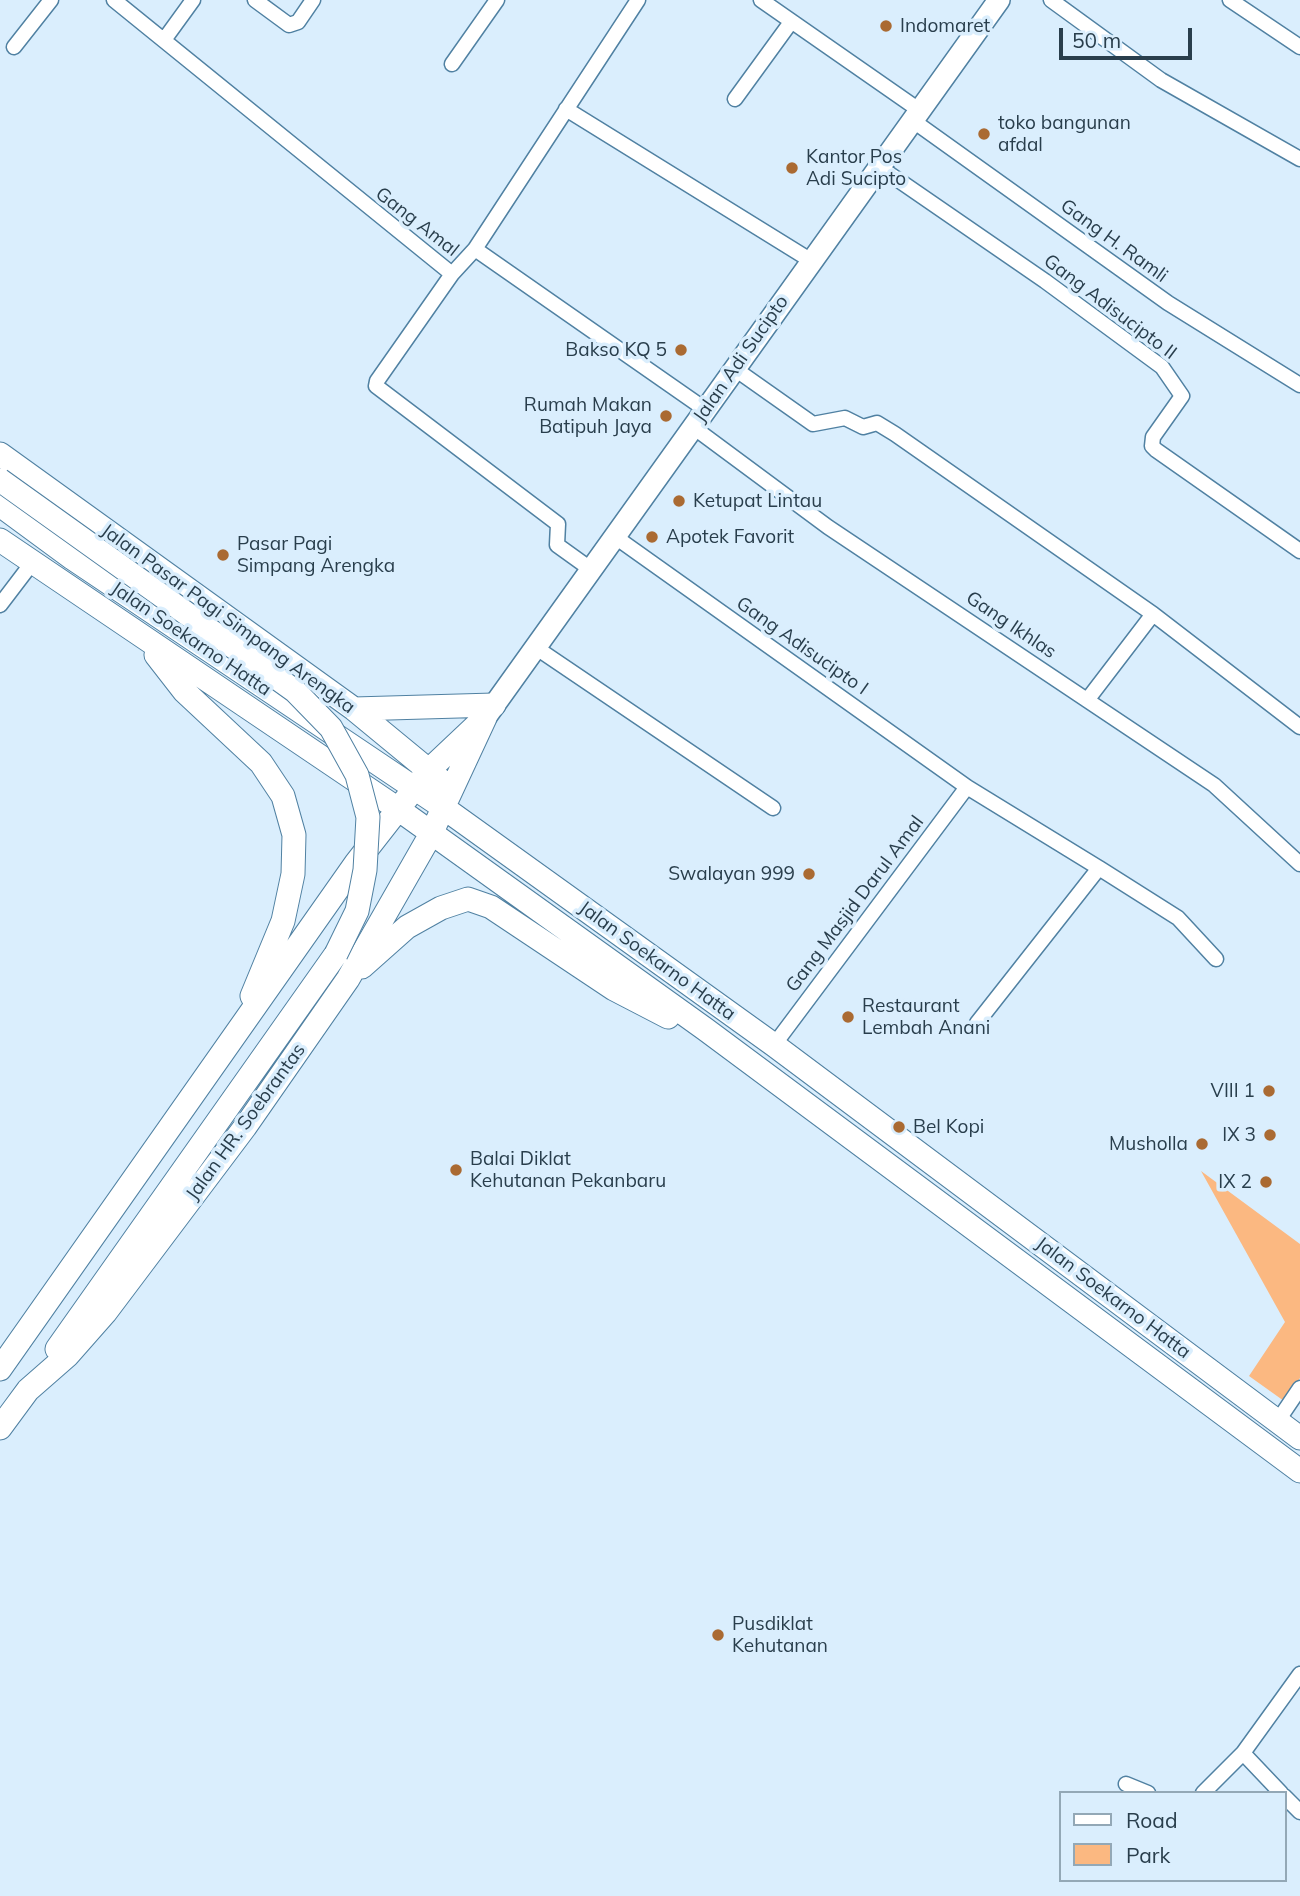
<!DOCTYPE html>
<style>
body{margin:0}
#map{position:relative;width:1300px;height:1896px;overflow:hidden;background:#daeefd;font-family:Mulish,sans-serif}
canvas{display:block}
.legend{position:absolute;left:1059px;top:1791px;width:228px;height:91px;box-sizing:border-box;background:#daeefd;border:2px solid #93a8b6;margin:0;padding:9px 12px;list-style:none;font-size:21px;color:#293e4c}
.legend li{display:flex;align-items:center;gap:14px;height:35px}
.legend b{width:35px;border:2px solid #93a8b6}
.scale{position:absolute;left:1059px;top:28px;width:133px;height:32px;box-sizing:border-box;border:4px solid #293e4c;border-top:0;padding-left:9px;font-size:21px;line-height:24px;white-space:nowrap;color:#293e4c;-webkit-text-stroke:5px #daeefd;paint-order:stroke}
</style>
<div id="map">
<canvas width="1300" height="1896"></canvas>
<ul class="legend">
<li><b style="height:9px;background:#fff"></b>Road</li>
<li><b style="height:19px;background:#fbb881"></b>Park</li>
</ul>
<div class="scale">50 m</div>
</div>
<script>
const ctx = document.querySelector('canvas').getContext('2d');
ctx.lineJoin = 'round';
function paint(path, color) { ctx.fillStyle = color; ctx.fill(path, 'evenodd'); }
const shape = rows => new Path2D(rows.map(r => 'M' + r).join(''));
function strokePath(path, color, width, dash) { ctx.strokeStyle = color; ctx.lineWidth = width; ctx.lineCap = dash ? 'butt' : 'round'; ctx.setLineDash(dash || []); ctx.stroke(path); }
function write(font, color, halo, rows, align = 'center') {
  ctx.font = font + ' Mulish,sans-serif'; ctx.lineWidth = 7; ctx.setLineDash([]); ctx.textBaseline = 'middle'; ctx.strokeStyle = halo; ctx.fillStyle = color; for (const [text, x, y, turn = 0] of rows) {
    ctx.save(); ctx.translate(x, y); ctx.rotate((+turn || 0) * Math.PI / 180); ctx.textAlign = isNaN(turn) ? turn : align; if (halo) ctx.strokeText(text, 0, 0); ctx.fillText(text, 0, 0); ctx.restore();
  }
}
const green = shape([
 [1201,1171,1300,1244,1300,1378,1284,1401,1249,1376,1285,1322]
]);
const street = shape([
 [114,0,452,274,475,249,706,410],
 [255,0,289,25,298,22,313,0],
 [761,0,919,110],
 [1051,0,1161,80,1300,159],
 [1230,0,1300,47],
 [164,40,193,0],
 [14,47,51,0],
 [452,64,497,0],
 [735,99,791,22],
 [566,109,810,260],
 [912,120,1168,303,1300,385],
 [878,166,1045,281,1162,367,1182,396,1153,437,1152,446,1156,450,1300,551],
 [475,249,638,0],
 [452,274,377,381,376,386,558,524,557,545,589,568],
 [735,369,813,424,845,418,863,427,877,423,895,434,1153,614,1088,699],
 [693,427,828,527,1214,785,1300,864],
 [614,536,967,787,1099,868,977,1023],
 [0,605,32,563],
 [1153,614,1300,727],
 [535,647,773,808],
 [1099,868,1178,918,1216,959],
 [774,1045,967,787],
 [1277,1422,1300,1388],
 [1126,1784,1148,1793],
 [1203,1793,1243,1753],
 [1281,1793,1243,1753,1300,1674],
 [1284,1796,1300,1812]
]);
const secondary = shape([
 [485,718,999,0]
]);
const primary = shape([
 [0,454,354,709,439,779],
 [0,505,72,558,444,808,774,1045,1300,1438],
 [0,540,398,809,705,1029,1300,1471],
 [156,655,184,691,261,763,283,796,294,835,293,874,283,921,252,996],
 [354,709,494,705],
 [362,967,407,927,441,908,468,899,491,907,614,989,668,1017],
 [57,1349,336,954],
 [0,1369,356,863,428,771,481,721],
 [0,1428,28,1390,68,1355,105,1313,245,1127,348,979,431,834,485,718]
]);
const primaryBridge = shape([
 [0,480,295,691,331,728,357,775,368,817,365,870,357,911,336,954]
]);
const markers = [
 [886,26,7,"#aa6a32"],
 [984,134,7,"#aa6a32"],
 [792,168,7,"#aa6a32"],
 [681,350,7,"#aa6a32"],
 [666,416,7,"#aa6a32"],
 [679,501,7,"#aa6a32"],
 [652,537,7,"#aa6a32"],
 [223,555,7,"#aa6a32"],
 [809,874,7,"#aa6a32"],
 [848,1017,7,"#aa6a32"],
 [1269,1091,7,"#aa6a32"],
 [899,1127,7,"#aa6a32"],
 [1270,1135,7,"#aa6a32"],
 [1202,1144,7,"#aa6a32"],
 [456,1170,7,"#aa6a32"],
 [1266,1182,7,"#aa6a32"],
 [718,1635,7,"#aa6a32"]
];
const poiNames = [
 ["Indomaret",900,26],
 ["toko bangunan",998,123],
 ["afdal",998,145],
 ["Kantor Pos",806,157],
 ["Adi Sucipto",806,179],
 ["Bakso KQ 5",667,350,"right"],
 ["Rumah Makan",652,405,"right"],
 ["Batipuh Jaya",652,427,"right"],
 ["Ketupat Lintau",693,501],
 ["Apotek Favorit",666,537],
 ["Pasar Pagi",237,544],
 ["Simpang Arengka",237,566],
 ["Swalayan 999",795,874,"right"],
 ["Restaurant",862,1006],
 ["Lembah Anani",862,1028],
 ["VIII 1",1255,1091,"right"],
 ["Bel Kopi",913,1127],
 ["IX 3",1256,1135,"right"],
 ["Musholla",1188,1144,"right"],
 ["Balai Diklat",470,1159],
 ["Kehutanan Pekanbaru",470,1181],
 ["IX 2",1252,1182,"right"],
 ["Pusdiklat",732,1624],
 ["Kehutanan",732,1646]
];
const streetNames = [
 ["Gang Amal",417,222,38],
 ["Gang H. Ramli",1114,241,36],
 ["Gang Adisucipto II",1110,307,37],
 ["Jalan Adi Sucipto",741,359,-55],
 ["Jalan Pasar Pagi Simpang Arengka",228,619,36],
 ["Gang Ikhlas",1011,625,34],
 ["Jalan Soekarno Hatta",191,639,34],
 ["Gang Adisucipto I",802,646,35],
 ["Gang Masjid Darul Amal",855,904,-53],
 ["Jalan Soekarno Hatta",657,961,36],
 ["Jalan HR. Soebrantas",246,1122,-54],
 ["Jalan Soekarno Hatta",1113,1298,37]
];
paint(green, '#fbb881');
strokePath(street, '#5081a2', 17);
strokePath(secondary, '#5081a2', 24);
strokePath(primary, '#5081a2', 25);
strokePath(street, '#fff', 14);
strokePath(secondary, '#fff', 21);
strokePath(primary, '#fff', 23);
strokePath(primaryBridge, '#5081a2', 25, []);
strokePath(primaryBridge, '#fff', 23);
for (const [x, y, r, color] of markers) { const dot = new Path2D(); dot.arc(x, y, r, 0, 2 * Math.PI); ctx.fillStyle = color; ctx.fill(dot); strokePath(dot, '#daeefd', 2.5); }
write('19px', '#293e4c', '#daeefd', poiNames, 'left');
write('19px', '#293e4c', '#daeefd', streetNames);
</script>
